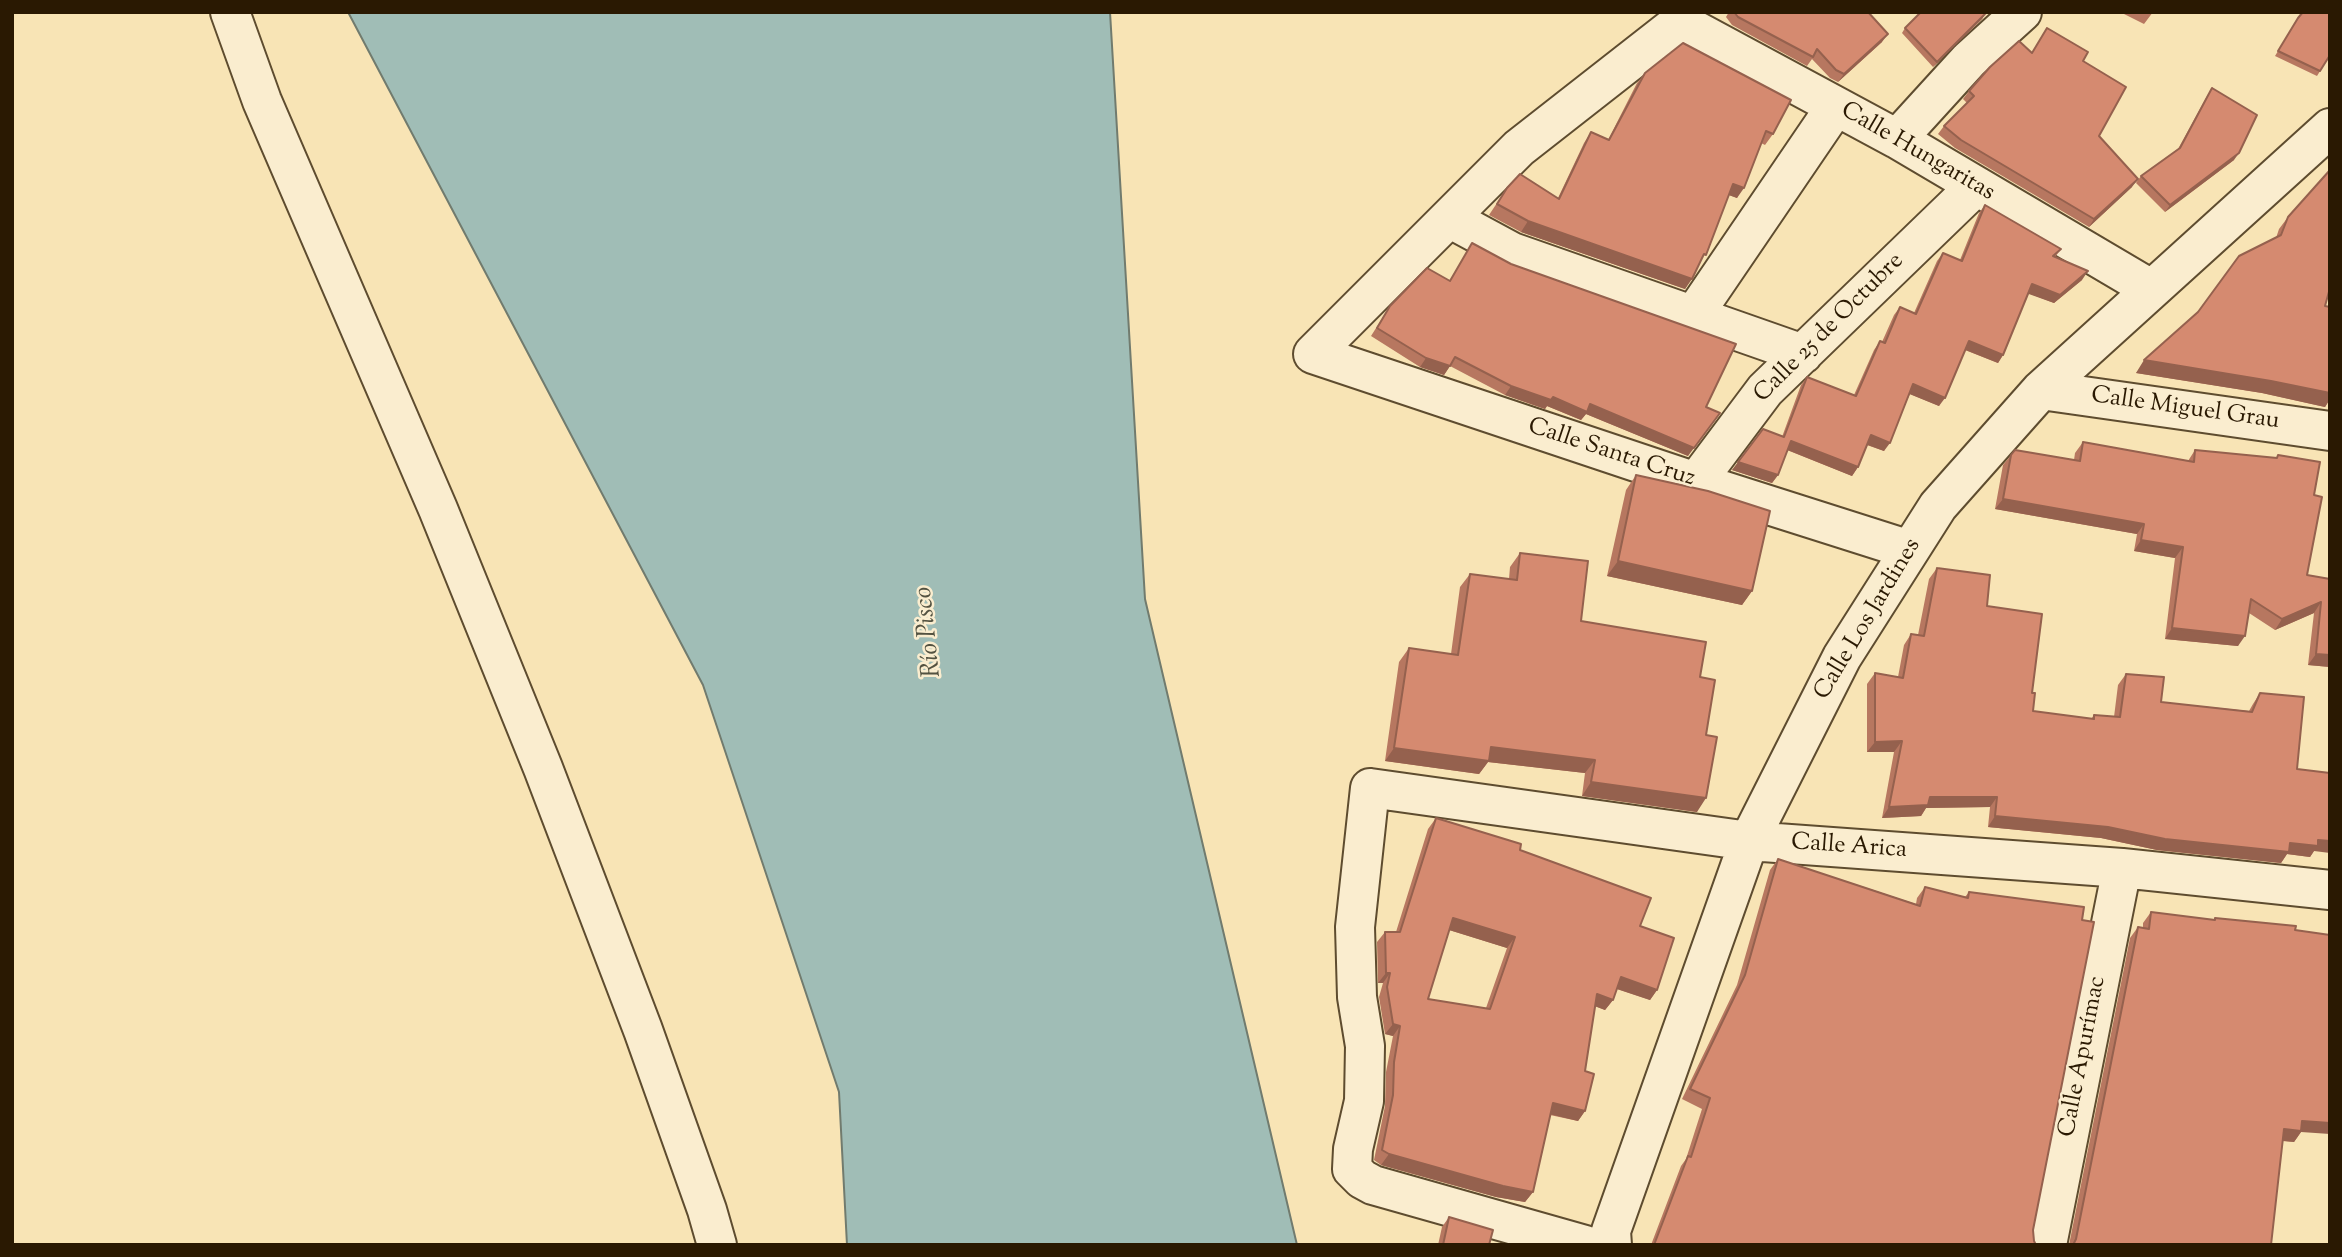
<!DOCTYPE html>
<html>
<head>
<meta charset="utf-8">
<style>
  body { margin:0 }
  #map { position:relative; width:2342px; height:1257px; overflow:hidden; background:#f8e4b5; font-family:"Sorts Mill Goudy",serif }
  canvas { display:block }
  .frame { position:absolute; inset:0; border:14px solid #2a1902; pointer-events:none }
</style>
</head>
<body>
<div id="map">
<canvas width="2342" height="1257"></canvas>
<div class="frame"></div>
</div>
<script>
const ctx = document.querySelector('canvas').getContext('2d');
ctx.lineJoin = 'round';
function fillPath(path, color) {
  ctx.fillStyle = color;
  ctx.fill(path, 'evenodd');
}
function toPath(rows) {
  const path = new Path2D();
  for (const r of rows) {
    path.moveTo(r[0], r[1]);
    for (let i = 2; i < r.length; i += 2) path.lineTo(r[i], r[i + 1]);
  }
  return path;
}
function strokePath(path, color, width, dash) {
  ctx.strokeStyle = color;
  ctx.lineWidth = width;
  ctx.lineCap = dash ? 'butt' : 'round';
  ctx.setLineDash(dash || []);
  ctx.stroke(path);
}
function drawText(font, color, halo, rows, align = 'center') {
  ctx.font = font + ' "Sorts Mill Goudy",serif';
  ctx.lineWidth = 5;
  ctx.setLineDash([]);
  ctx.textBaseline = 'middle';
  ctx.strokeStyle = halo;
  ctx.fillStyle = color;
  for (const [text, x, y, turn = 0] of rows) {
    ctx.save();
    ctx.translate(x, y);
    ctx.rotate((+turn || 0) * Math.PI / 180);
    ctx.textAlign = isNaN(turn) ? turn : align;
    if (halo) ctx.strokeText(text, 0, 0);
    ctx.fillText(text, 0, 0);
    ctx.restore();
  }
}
const water = toPath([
  [348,12,1110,12,1145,599,1297,1245,847,1245,839,1092,703,685,348,12]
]);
const minor = toPath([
  [230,12,262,101,438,509,543,768,643,1030,707,1210,717,1245],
  [1686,12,1680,22,1519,148,1313,354,1696,482,1910,550],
  [1680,22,1897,139,2151,289],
  [1897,139,1969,60,2022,12],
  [1449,218,1512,252,1803,354],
  [1693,316,1836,106],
  [2041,390,2330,431],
  [1696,482,1765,390,1976,186],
  [1585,1245,1373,1185,1362,1179,1352,1169,1353,1149,1364,1101,1365,1046,1357,997,1355,927,1370,788,1749,841,2122,868,2330,890],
  [1612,1245,1611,1231,1749,841,1842,657,1938,506,2041,390,2330,128],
  [2047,1245,2122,868]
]);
const wall = toPath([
  [1729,12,1868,12,1882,42,1838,82,1830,78,1812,59,1807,66,1732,25,1726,17],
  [2120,12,2153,12,2144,24],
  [1985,14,1982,19,1933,67,1902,33,1905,28],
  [2295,23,2330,55,2317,76,2275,56],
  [2031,52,2083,61,2099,136,2132,187,2089,227,1955,148,1938,134,1944,126,1967,103,1963,99,1969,91],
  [1645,73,1773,134,1765,145,1761,143,1737,198,1729,195,1699,265,1685,289,1521,232,1489,215,1507,188,1558,198,1584,143,1591,132,1608,140,1637,83],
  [2212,88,2234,160,2165,212,2136,183,2141,176,2178,149,2207,96],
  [1985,205,2061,249,2055,257,2082,280,2054,303,2028,293,2003,355,1998,363,1965,350,1939,406,1910,394,1884,451,1867,445,1858,467,1852,476,1787,450,1778,475,1772,483,1732,470,1782,437,1801,385,1807,377,1854,395,1874,350,1880,341,1882,342,1894,315,1900,307,1914,313,1937,261,1943,253,1960,260,1979,213],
  [2288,217,2325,306,2330,307,2330,399,2325,407,2262,393,2136,373,2276,238,2279,229],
  [1472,243,1706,407,1688,456,1586,414,1581,420,1547,406,1545,409,1505,395,1450,366,1444,375,1420,367,1371,336,1390,306,1450,280],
  [2083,442,2188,461,2195,450,2276,458,2278,455,2314,495,2307,575,2330,579,2330,667,2308,665,2314,613,2275,630,2249,613,2238,646,2165,639,2175,558,2134,551,2137,534,1995,509,2003,465,2011,455,2074,460,2075,453],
  [1636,475,1752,591,1742,605,1607,576,1626,490],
  [1520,553,1581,621,1700,677,1706,735,1697,812,1582,796,1585,773,1488,762,1479,774,1385,761,1399,662,1409,648,1451,654,1460,587,1470,574,1509,579,1510,567],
  [1937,568,1987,606,2032,693,2033,711,2091,719,2094,715,2114,717,2118,685,2126,674,2161,702,2249,711,2253,704,2260,693,2297,769,2314,851,2310,857,2287,854,2281,863,2157,850,2101,838,1988,827,1990,807,1926,808,1921,816,1882,818,1894,752,1867,752,1867,684,1875,673,1898,677,1904,645,1911,634,1918,635,1929,579],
  [1436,818,1520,850,1640,926,1657,990,1650,1000,1617,989,1613,1000,1605,1010,1595,1006,1585,1071,1585,1111,1578,1121,1550,1115,1533,1192,1525,1202,1496,1197,1381,1165,1374,1160,1385,1106,1386,1072,1393,1036,1385,1034,1379,997,1383,983,1378,983,1377,942,1385,932,1396,932,1428,829],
  [1449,930,1507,948,1486,1008,1428,999],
  [1778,859,1916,904,1917,898,1925,887,1965,897,1969,892,2033,1230,2034,1241,2036,1245,1651,1245,1681,1166,1686,1159,1702,1109,1682,1099,1737,985,1770,870],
  [2151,912,2214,920,2215,918,2301,1132,2294,1142,2282,1141,2271,1245,2069,1245,2130,938,2138,927,2143,928,2143,923],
  [1449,1217,1489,1245,1438,1245,1442,1227]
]);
const shadedWall = toPath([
  [1985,14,1982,19,1933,67,1937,62],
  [1888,34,1882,42,1838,82,1844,74],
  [2239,153,2234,160,2165,212,2170,205],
  [2138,179,2132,187,2089,227,2094,219],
  [1733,184,1744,188,1737,198,1726,194],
  [1528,221,1692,279,1685,289,1521,232],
  [2088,271,2082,280,2054,303,2026,293,2032,284],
  [1969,341,2003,355,1998,363,1963,349],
  [1426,358,1450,366,1444,375,1420,367],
  [2144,360,2271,381,2330,393,2330,399,2325,407,2262,393,2136,373],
  [1913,384,1945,398,1939,406,1907,393],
  [1511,386,1553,397,1590,404,1720,413,1688,456,1586,414,1581,420,1547,406,1545,409,1505,395],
  [1871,435,1890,443,1884,451,1865,444],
  [1791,441,1858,467,1852,476,1785,449],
  [1738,462,1778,475,1772,483,1732,470],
  [2003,499,2144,524,2137,534,1995,509],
  [2141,540,2183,547,2175,558,2134,551],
  [1618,561,1752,591,1742,605,1607,576],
  [2321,602,2314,613,2275,630,2282,619],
  [2172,628,2245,636,2238,646,2165,639],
  [2316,654,2330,655,2330,667,2308,665],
  [1902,741,1894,752,1867,752,1875,742],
  [1491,747,1595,760,1585,773,1488,762,1479,774,1385,761,1394,748],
  [1591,782,1706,798,1697,812,1582,796],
  [1930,797,1997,797,1990,807,1926,808,1921,816,1882,818,1889,807],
  [1995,816,2290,843,2318,840,2330,841,2330,853,2314,851,2310,857,2287,854,2281,863,2157,850,2101,838,1988,827],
  [1453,918,1515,937,1507,948,1446,929],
  [1386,973,1390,973,1383,983,1378,983],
  [1621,977,1657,990,1650,1000,1614,988],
  [1597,994,1613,1000,1605,1010,1589,1004],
  [1393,1024,1400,1026,1393,1036,1385,1034],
  [1553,1103,1585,1111,1578,1121,1545,1113],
  [2302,1121,2330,1123,2330,1134,2301,1132,2294,1142,2276,1140,2284,1129],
  [1389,1154,1533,1192,1525,1202,1496,1197,1381,1165]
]);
const building = toPath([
  [1734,12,1868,12,1888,34,1844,74,1836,70,1817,49,1813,57,1738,17,1734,12],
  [1921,12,1984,12,1985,14,1937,62,1905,28,1921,12],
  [2303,12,2330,12,2330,55,2320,71,2278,51,2298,18,2303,12],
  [2047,28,2088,52,2083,61,2126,87,2099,136,2138,179,2094,219,1961,140,1944,126,1974,96,1969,91,1990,67,2019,41,2032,53,2047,28],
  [1683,43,1791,100,1773,134,1766,131,1744,188,1733,184,1706,255,1704,254,1692,279,1528,221,1497,204,1507,188,1520,174,1559,199,1591,132,1609,140,1645,73,1683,43],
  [2212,88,2257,115,2239,153,2170,205,2141,176,2180,148,2212,88],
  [2330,170,2330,288,2325,306,2330,307,2330,393,2271,381,2144,360,2198,312,2239,256,2281,235,2288,217,2330,170],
  [1985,205,2061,249,2053,256,2088,271,2060,295,2032,284,2003,355,1969,341,1945,398,1913,384,1890,443,1871,435,1858,467,1791,441,1778,475,1738,462,1763,429,1784,437,1807,377,1856,396,1880,341,1885,343,1900,307,1916,314,1943,253,1962,261,1985,205],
  [1472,243,1511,264,1736,344,1706,407,1720,413,1694,448,1590,404,1587,412,1553,397,1551,400,1511,386,1455,357,1450,366,1426,358,1377,328,1390,306,1427,268,1450,281,1472,243],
  [2083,442,2194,462,2195,450,2277,458,2278,455,2320,462,2314,495,2322,497,2307,575,2330,579,2330,655,2316,654,2321,602,2282,619,2251,599,2245,636,2172,628,2183,547,2141,540,2144,524,2003,499,2011,455,2015,450,2080,461,2083,442],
  [1636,475,1708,491,1770,511,1752,591,1618,561,1636,475],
  [1520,553,1588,561,1581,621,1706,642,1700,677,1715,680,1706,735,1717,737,1706,798,1591,782,1595,760,1491,747,1489,761,1394,748,1409,648,1458,655,1470,574,1517,580,1520,553],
  [1937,568,1990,575,1987,606,2042,614,2032,693,2035,693,2033,711,2094,719,2094,715,2120,717,2126,674,2164,677,2161,702,2252,712,2260,693,2304,697,2297,769,2330,773,2330,841,2318,840,2318,846,2290,843,2289,852,2165,839,2108,827,1995,816,1997,797,1930,797,1928,805,1889,807,1902,741,1875,742,1875,673,1903,678,1911,634,1924,636,1937,568],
  [1436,818,1521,844,1520,850,1651,898,1640,926,1674,938,1657,990,1621,977,1613,1000,1597,994,1585,1071,1594,1074,1585,1111,1553,1103,1533,1192,1503,1186,1389,1154,1382,1150,1393,1095,1394,1062,1400,1026,1393,1024,1387,987,1390,973,1386,973,1385,932,1400,932,1436,818],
  [1453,918,1515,937,1490,1009,1428,999,1453,918],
  [1778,859,1920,906,1925,887,1968,898,1969,892,2084,907,2082,920,2094,922,2033,1230,2034,1241,2036,1245,1654,1245,1688,1156,1691,1157,1710,1098,1690,1089,1745,975,1778,859],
  [2151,912,2215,920,2215,918,2296,926,2295,930,2330,935,2330,1123,2302,1121,2301,1131,2284,1129,2271,1245,2073,1245,2076,1239,2138,927,2149,929,2151,912],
  [1449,1217,1493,1230,1489,1245,1443,1245,1449,1217]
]);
const streetNames = [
  ["Calle Hungaritas",1917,153,30],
  ["Calle 25 de Octubre",1830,329,-45],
  ["Calle Miguel Grau",2185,410,8],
  ["Calle Santa Cruz",1611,454,18],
  ["Calle Los Jardines",1869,620,-59],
  ["Calle Arica",1849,848,4],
  ["Calle Apurímac",2084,1057,-79]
];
const waterNames = [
  ["Río Pisco",930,632,-96]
];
fillPath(water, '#a0bdb6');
strokePath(water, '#717b6e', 2);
strokePath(minor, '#5e4c2f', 42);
strokePath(minor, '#faedcf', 38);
fillPath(wall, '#b77760');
fillPath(shadedWall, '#95614e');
fillPath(building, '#d58a70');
strokePath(building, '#95614e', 2);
drawText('24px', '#2a1902', '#faedcf', streetNames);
drawText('italic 26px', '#535241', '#faedcf', waterNames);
</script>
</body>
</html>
